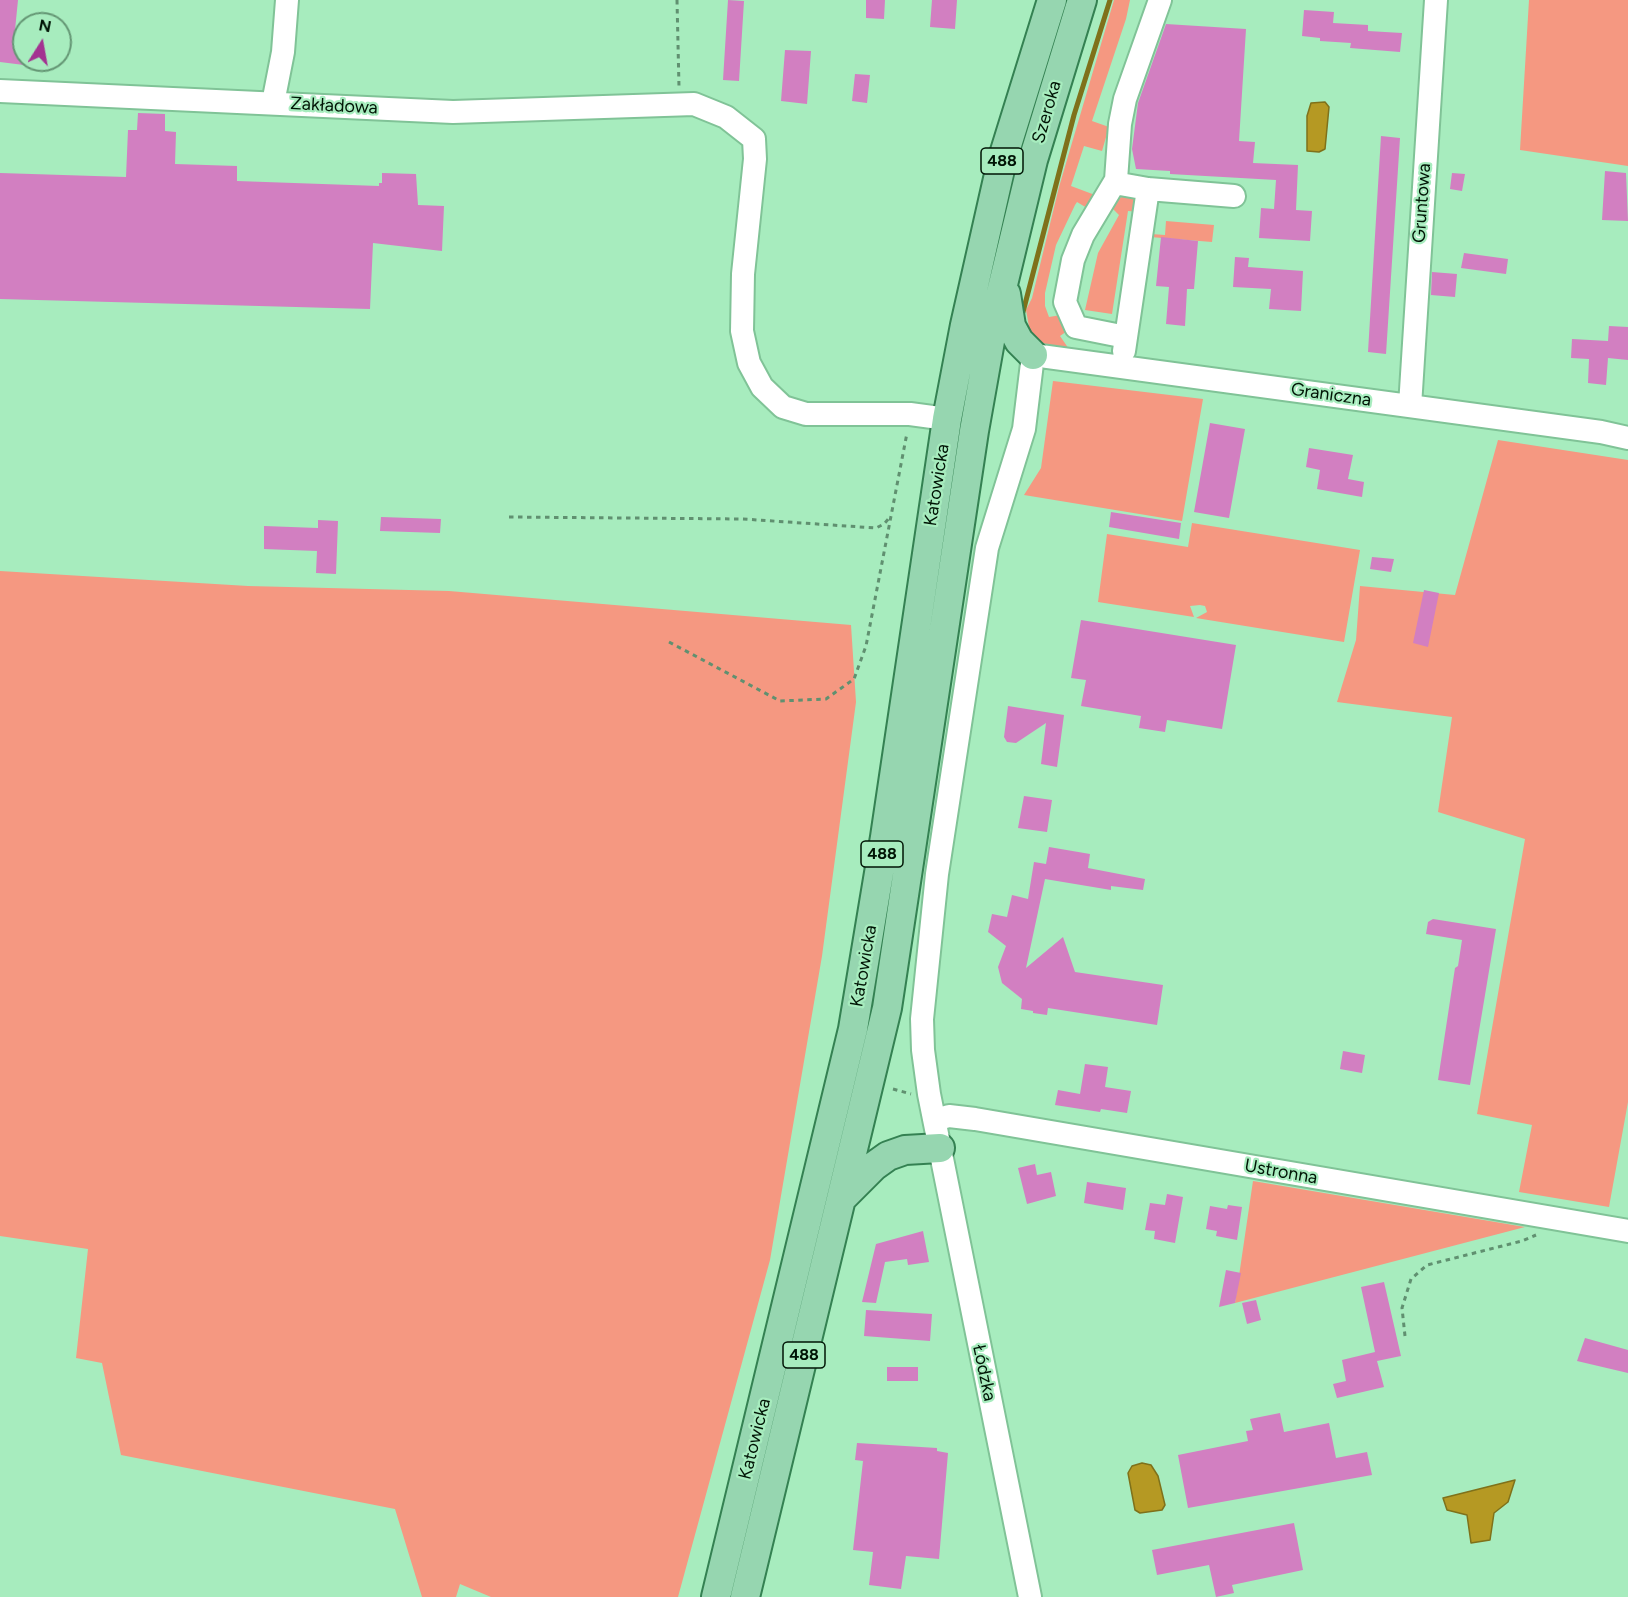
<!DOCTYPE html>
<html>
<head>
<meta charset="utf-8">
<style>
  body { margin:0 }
  #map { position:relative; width:1628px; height:1597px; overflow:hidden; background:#a7ecbe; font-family:Figtree,sans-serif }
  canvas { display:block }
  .north { position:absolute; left:12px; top:12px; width:60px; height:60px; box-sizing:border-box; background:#a7ecbe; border:2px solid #649674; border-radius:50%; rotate:11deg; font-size:16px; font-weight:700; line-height:24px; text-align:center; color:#001405 }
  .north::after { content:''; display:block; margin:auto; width:21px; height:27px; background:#a33391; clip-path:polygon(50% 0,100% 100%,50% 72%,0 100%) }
</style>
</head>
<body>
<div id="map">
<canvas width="1628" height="1597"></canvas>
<div class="north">N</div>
</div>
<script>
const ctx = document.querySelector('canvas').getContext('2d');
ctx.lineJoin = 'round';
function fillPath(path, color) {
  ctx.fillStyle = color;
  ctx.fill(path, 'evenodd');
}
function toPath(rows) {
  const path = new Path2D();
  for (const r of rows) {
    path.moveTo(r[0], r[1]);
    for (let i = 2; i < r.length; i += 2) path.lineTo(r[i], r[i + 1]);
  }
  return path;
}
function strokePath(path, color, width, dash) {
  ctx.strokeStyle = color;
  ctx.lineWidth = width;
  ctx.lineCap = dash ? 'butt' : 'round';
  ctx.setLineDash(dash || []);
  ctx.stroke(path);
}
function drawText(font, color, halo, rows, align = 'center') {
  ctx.font = font + ' Figtree,sans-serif';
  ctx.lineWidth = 4.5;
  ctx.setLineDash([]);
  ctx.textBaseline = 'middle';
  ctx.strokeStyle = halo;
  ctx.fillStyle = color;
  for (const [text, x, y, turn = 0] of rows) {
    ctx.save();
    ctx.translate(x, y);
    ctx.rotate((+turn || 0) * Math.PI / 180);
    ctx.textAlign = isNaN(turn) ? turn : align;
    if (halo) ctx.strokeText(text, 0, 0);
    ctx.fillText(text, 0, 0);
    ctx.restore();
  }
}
const green = toPath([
  [1114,0,1130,0,1126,19,1092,121,1109,127,1102,151,1084,146,1071,186,1095,195,1087,208,1077,202,1075,205,1056,245,1045,293,1045,306,1049,317,1061,315,1070,329,1060,336,1071,352,1032,343,1026,310,1032,298,1059,187],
  [1529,0,1628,0,1628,166,1520,150],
  [1124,195,1137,197,1140,212,1128,211,1112,314,1085,310,1098,253,1119,215,1110,206],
  [1166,221,1214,225,1212,242,1150,237,1151,234,1165,235],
  [1053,381,1203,399,1182,521,1024,495,1041,468],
  [1498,440,1628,460,1628,1102,1609,1207,1519,1192,1532,1125,1477,1114,1525,839,1438,812,1452,717,1337,702,1356,640,1360,586,1455,595],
  [1192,523,1360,550,1344,642,1196,618,1207,612,1205,606,1200,605,1190,606,1194,617,1098,602,1107,534,1188,547],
  [0,571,248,586,449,591,851,625,856,702,822,956,770,1260,678,1597,491,1597,460,1584,456,1597,422,1597,395,1509,121,1455,102,1363,76,1358,88,1249,0,1236],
  [1253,1181,1525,1227,1235,1303]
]);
const water = toPath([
  [1325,102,1329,107,1325,149,1319,152,1307,151,1307,116,1311,103,1325,102],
  [1142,1463,1151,1465,1158,1476,1165,1505,1162,1510,1140,1513,1135,1510,1128,1473,1132,1466,1142,1463],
  [1515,1480,1508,1502,1494,1513,1490,1540,1471,1543,1467,1515,1447,1510,1443,1498,1515,1480]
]);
const stream = toPath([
  [1023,312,1074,115,1110,0]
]);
const building = toPath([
  [0,0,18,0,15,30,24,31,24,65,0,62],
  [728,0,744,1,739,81,723,80],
  [866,0,885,0,884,19,866,18],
  [932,0,957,0,955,29,930,27],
  [1304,10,1334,12,1333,23,1368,25,1368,31,1402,33,1400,52,1350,48,1351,43,1320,41,1320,38,1302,36],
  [1166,24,1246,29,1239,141,1255,142,1253,163,1298,165,1296,210,1312,211,1310,241,1259,238,1261,208,1274,209,1276,180,1170,174,1170,171,1136,169,1132,149,1138,103],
  [785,50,811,51,807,104,781,101],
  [855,74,870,75,867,103,852,101],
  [138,113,165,114,165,131,176,132,175,164,237,166,237,181,379,186,379,183,382,183,382,173,416,174,418,205,444,206,442,251,373,243,370,309,0,299,0,173,126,177,128,130,137,130],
  [1381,136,1400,138,1386,354,1368,352],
  [1605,171,1626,173,1628,221,1602,220],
  [1452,173,1465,174,1462,191,1450,189],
  [1161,237,1198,241,1194,289,1187,289,1185,326,1166,324,1169,287,1156,286],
  [1464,253,1508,259,1506,274,1461,268],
  [1235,257,1249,258,1248,267,1303,271,1301,311,1269,309,1271,289,1233,287],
  [1432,272,1457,274,1455,297,1431,295],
  [1609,326,1628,327,1628,360,1608,358,1606,385,1588,383,1589,359,1571,358,1572,339,1608,341],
  [1210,423,1245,429,1229,518,1194,512],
  [1309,448,1353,455,1348,479,1364,482,1362,497,1317,489,1320,470,1306,467],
  [1111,512,1181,523,1179,539,1109,527],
  [381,517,441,519,440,533,380,531],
  [318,520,338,521,336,574,316,573,317,551,264,549,264,526,318,528],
  [1372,557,1394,559,1391,572,1370,569],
  [1424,590,1439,593,1428,647,1413,643],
  [1081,620,1236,645,1222,729,1167,720,1165,732,1139,728,1141,716,1081,706,1086,680,1071,678],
  [1008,706,1064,715,1057,767,1041,764,1046,723,1016,743,1007,742,1004,737],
  [1024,796,1052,800,1047,832,1018,828],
  [1049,847,1090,854,1088,868,1145,879,1143,890,1111,886,1111,890,1045,879,1026,968,1063,937,1075,972,1163,985,1157,1025,1048,1008,1047,1015,1033,1013,1033,1011,1021,1009,1022,999,1002,983,998,967,1006,946,988,932,992,914,1007,917,1012,895,1028,899,1034,862,1046,864],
  [1433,919,1496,929,1470,1085,1438,1080,1455,968,1458,966,1462,940,1426,934,1428,922],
  [1343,1051,1365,1055,1362,1073,1340,1069],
  [1085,1064,1108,1067,1105,1087,1131,1091,1127,1113,1101,1109,1100,1112,1055,1105,1058,1090,1080,1094],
  [1035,1164,1037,1175,1051,1172,1056,1196,1027,1204,1018,1168],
  [1087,1182,1126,1188,1123,1210,1084,1203],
  [1167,1194,1183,1197,1175,1243,1154,1239,1155,1231,1145,1230,1150,1203,1165,1205],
  [1228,1205,1242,1207,1237,1240,1216,1236,1217,1231,1206,1229,1210,1206,1227,1209],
  [923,1231,929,1262,908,1265,907,1259,885,1262,876,1303,862,1302,876,1244],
  [1226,1270,1241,1273,1235,1303,1219,1307],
  [1384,1282,1401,1356,1377,1361,1384,1387,1337,1398,1333,1384,1346,1381,1342,1360,1375,1352,1361,1287],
  [1256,1300,1261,1320,1247,1324,1242,1303],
  [866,1310,932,1314,930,1341,864,1336],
  [1585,1338,1628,1350,1628,1373,1577,1361],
  [887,1367,918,1367,918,1381,887,1381],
  [1280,1413,1284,1432,1329,1423,1336,1458,1367,1452,1372,1475,1188,1508,1178,1455,1248,1441,1246,1431,1253,1430,1250,1419],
  [857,1443,937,1448,937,1451,948,1453,939,1559,906,1556,901,1589,869,1585,873,1552,853,1550,863,1461,855,1460],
  [1294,1523,1303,1570,1232,1585,1234,1593,1216,1597,1209,1565,1157,1575,1152,1550]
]);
const path = toPath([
  [677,0,679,87],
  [509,517,743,519,876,528,884,524,890,517],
  [669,642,780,701,826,699,854,679,866,646,907,433],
  [893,1089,911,1094],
  [1405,1336,1402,1308,1411,1279,1427,1265,1522,1241,1536,1235]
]);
const minor = toPath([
  [1160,0,1125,99,1120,124,1116,180,1120,184,1148,189,1234,196],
  [0,91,453,112,694,104,726,117,754,139,755,159,743,274,742,331,749,363,762,387,783,407,806,414,910,414,947,419],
  [273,103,283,52,287,0],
  [1116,180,1083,235,1073,260,1065,302,1076,327,1126,337],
  [1124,351,1148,189],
  [1410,406,1436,0],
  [935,1120,949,1116,975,1119,1628,1231],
  [1030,1597,929,1094,923,1050,922,1019,937,874,987,548,1024,429,1033,355,1601,432,1628,438]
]);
const major = toPath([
  [1006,294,1011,326,1019,341,1033,355],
  [843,1197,874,1166,888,1156,905,1150,940,1148],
  [716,1597,853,1029,885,837,947,419,965,325,1002,161,1052,0],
  [745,1597,887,1008,974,431,992,330,1033,160,1082,0]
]);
const shields = [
  [1002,161,42],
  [882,854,42],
  [804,1355,42]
];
const shieldNames = [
  ["488",1002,161],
  ["488",882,854],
  ["488",804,1355]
];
const streetNames = [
  ["Zakładowa",334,106,3],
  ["Szeroka",1047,112,-74],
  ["Gruntowa",1422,203,-86],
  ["Graniczna",1331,395,8],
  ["Katowicka",937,485,-81],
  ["Katowicka",864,966,-80],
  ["Ustronna",1281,1172,10],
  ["Łódzka",984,1373,78],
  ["Katowicka",755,1439,-76]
];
fillPath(green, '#f59881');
fillPath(water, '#b59923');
strokePath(water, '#7f711a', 1.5);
strokePath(stream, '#7f711a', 5);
fillPath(building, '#d27fc1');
strokePath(minor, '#80c397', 26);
strokePath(major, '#348152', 32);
strokePath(path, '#609070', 3, [4.5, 4.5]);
strokePath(minor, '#fff', 22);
strokePath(major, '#96d6b0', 28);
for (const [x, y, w] of shields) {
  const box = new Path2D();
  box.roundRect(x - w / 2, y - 13, w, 26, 4.5);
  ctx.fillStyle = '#a7ecbe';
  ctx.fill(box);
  strokePath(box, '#001405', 1.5);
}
drawText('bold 16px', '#001405', null, shieldNames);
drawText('18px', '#001405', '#a7ecbe', streetNames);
</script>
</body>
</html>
